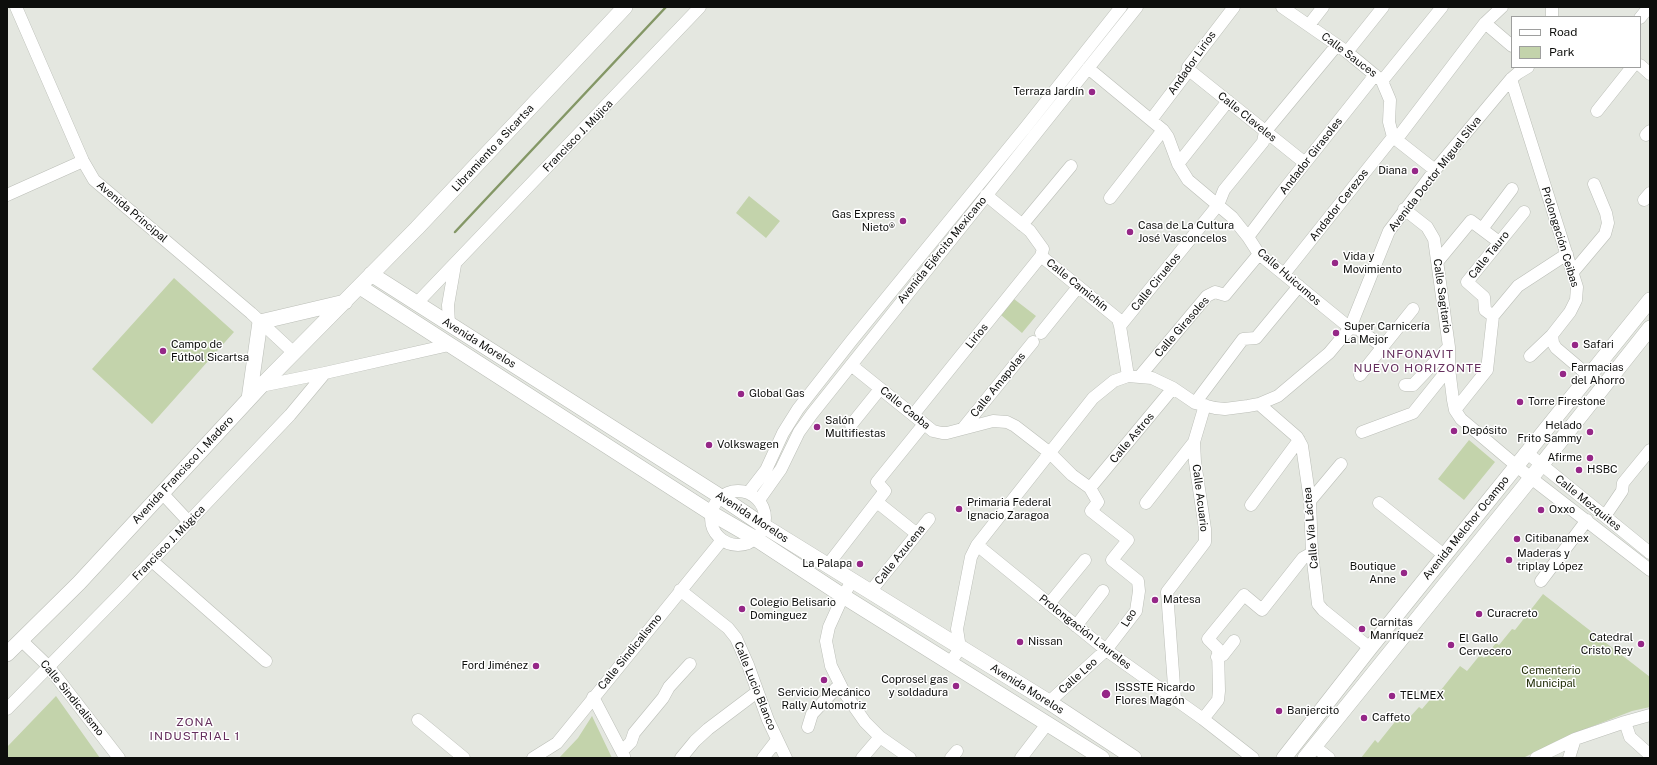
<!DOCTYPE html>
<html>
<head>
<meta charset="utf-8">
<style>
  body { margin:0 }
  #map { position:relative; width:1657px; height:765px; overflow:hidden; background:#e4e7e0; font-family:"Public Sans",sans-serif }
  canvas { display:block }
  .frame { position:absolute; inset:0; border:8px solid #0d0e0c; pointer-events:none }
  .legend { position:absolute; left:1511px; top:16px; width:130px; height:52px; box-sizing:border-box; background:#fff; border:1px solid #9e9f9e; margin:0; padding:5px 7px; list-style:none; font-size:12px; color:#0d0e0c }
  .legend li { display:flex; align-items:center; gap:8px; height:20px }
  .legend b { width:20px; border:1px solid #9e9f9e }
</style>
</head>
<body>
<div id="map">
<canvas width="1657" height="765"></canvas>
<div class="frame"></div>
<ul class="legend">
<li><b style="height:5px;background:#fff"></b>Road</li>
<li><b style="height:11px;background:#c3d3ab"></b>Park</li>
</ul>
</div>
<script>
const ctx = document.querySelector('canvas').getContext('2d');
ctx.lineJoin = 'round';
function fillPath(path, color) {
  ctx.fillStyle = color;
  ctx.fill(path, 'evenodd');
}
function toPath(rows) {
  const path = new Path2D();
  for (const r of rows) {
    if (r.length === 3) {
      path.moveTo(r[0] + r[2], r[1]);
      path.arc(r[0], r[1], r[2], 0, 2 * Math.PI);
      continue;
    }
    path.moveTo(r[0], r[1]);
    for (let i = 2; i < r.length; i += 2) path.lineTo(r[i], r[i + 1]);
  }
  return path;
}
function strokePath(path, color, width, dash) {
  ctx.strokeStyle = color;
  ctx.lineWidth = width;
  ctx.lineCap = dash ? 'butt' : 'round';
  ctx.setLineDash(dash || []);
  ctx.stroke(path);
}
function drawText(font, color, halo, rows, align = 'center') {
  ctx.font = font + ' "Public Sans",sans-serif';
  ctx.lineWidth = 3;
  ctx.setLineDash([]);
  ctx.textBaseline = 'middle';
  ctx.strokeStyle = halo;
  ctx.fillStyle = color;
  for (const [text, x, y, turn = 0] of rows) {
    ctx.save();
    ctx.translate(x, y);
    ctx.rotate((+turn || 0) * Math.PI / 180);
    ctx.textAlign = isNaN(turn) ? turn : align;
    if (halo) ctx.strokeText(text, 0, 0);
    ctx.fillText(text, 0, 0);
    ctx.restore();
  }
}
const green = toPath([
  [749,196,780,221,766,238,736,213],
  [174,278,234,332,152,424,92,369],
  [1014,299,1036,316,1022,333,1001,315],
  [1469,440,1495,462,1464,500,1438,479],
  [1543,594,1650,677,1650,707,1632,711,1570,735,1523,758,1361,758,1375,740,1378,743,1402,713,1409,718,1419,707,1422,709,1434,695,1437,695,1460,666,1467,671,1480,655,1484,658,1496,643,1499,645,1512,629,1515,630],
  [56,696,100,758,7,758,7,747],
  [592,716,612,758,559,758,578,738]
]);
const stream = toPath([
  [455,232,666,7]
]);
const minor = toPath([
  [16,7,83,161,94,180,251,313,294,353],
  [1282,7,1347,52,1382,81,1390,100,1389,122,1393,137,1435,170],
  [1552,17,1552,7],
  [1640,18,1649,7],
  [1485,23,1512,46],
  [1309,25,1323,7],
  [1347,52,1383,7],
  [1640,65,1650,74],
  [1088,68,1163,130,1168,137,1178,164,1188,180,1232,217,1248,237,1259,254,1350,328,1358,329,1383,347],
  [1189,70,1305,163],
  [1511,79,1577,287,1576,300,1570,312,1552,335,1553,343,1556,348,1589,376],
  [1382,81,1442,7],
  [1597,111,1632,67],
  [1151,120,1189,70,1188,67,1234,7],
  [1646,135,1650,131],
  [1396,140,1485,23,1502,7],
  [1178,164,1228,101],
  [7,195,83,161],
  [986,195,1030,231,1043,249,1041,256,1118,319,1120,326,1128,376],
  [1110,198,1163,130],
  [1644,200,1650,193],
  [1404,209,1427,227,1434,239,1449,347,1449,368,1453,400,1455,410,1461,419,1531,478,1650,570],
  [1022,225,1071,166],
  [1482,229,1512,189],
  [1248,237,1282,192,1375,75],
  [1438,261,1471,221,1499,242],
  [1573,272,1605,234,1608,223,1606,213,1594,184],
  [1284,274,1393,137],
  [416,304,700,7],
  [1493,316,1485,310,1484,297,1467,282,1524,212],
  [449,324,448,305,455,265],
  [1120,326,1218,205,1224,190,1263,142,1265,132,1337,45],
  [1041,333,1078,287],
  [1530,356,1552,335],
  [851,365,933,431,942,433,947,433,993,421,1007,422,1015,426,1050,453,1072,475,1090,488,1098,502,1091,511,1128,540,1112,560,1138,581,1139,591,1136,611,1106,650,1049,702],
  [1360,375,1413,309],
  [1140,376,1207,296,1215,292,1225,295,1259,254],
  [1405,385,1413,385,1449,347],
  [261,386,325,373,449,345],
  [1195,403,1243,339,1256,338,1299,286],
  [1259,404,1297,437,1302,446,1310,501,1312,553,1318,604,1323,610,1370,648],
  [1455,410,1487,370,1493,316,1518,286,1567,254],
  [913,415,1041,256],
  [851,425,880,389],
  [964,427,1033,342],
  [1362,432,1413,413,1449,368],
  [1526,452,1650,553],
  [1090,488,1173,388],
  [738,518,27],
  [749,492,766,470,783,433,798,409,852,340,1025,128,1121,7],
  [162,493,189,522],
  [759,500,781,469,799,432,812,414,1137,7],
  [1310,501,1341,464],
  [877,502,917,534],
  [1146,503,1194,442],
  [1379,503,1444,555],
  [1251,505,1299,440],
  [1605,516,1622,491,1623,483,1650,450],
  [977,545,1106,650,1203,719,1253,758],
  [152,561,266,661],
  [827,566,885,491,877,482,924,424],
  [852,581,843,596,829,627,826,641,831,666,844,692,865,722,880,737,910,758],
  [1541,581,1587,520],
  [680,590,728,628,736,638,748,665,768,720,786,758],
  [870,592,929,519],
  [1049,604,1085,560],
  [1076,626,1103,591],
  [22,641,48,666,119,758],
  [1217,657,1223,655,1234,641],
  [950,663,960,648,957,629,971,557,977,545,1093,398,1114,381,1128,376,1152,378,1173,388,1195,403,1215,408,1225,409,1248,406,1259,404,1278,396,1329,353,1350,328,1389,231,1435,170,1511,79,1518,73,1528,67],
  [593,697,624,756],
  [1175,699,1167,592,1205,542,1205,529,1195,462,1194,442,1205,405],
  [7,709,122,592,290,415,325,373],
  [1203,719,1218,700,1219,691,1218,649,1208,639,1244,595,1262,610,1303,558,1312,553],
  [418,720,464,758],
  [1625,722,1630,737,1650,755],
  [808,727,812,714,840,684],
  [1314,746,1329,758],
  [622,751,631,742,634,733,663,698,669,687,690,664],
  [533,758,557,743,722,540],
  [681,758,695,741,708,729,757,692],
  [763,758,777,740],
  [862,758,880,737],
  [951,758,957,751],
  [1021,758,1047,724],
  [1536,758,1575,739,1625,722,1650,715],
  [1569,758,1575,739]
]);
const major = toPath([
  [371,274,721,497,764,526,1049,702,1134,758],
  [360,287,711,513,756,539,843,596,1102,758],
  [249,399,260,322,345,302],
  [7,654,79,583,261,386,417,228,625,7],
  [1284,758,1370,648,1650,300],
  [1305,758,1531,478,1650,328]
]);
const markers = [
  [1092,92,4,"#952787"],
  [1415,171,4,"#952787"],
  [903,221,4,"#952787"],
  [1130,232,4,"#952787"],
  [1335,263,4,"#952787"],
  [1336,333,4,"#952787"],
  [1575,345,4,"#952787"],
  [163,351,4,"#952787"],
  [1563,374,4,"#952787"],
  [741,394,4,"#952787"],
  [1520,402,4,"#952787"],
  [817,427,4,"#952787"],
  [1454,431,4,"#952787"],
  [1590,432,4,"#952787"],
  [709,445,4,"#952787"],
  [1590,458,4,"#952787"],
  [1579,470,4,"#952787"],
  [959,509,4,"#952787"],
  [1541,510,4,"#952787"],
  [1517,539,4,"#952787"],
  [1509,560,4,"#952787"],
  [860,564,4,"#952787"],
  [1404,573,4,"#952787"],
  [1155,600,4,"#952787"],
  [742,609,4,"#952787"],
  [1479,614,4,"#952787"],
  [1362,629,4,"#952787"],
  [1020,642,4,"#952787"],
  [1641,644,4,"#952787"],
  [1451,645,4,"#952787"],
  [536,666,4,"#952787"],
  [824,680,4,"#952787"],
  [956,686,4,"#952787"],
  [1106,694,5,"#952787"],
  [1392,696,4,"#952787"],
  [1279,711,4,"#952787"],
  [1364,718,4,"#952787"]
];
const streetNames = [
  ["Calle Sauces",1349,55,37],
  ["Andador Lirios",1192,63,-55],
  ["Calle Claveles",1247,117,39],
  ["Francisco J. Mújica",578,136,-46],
  ["Libramiento a Sicartsa",493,148,-47],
  ["Andador Girasoles",1311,156,-52],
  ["Avenida Doctor Miguel Silva",1435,174,-52],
  ["Andador Cerezos",1339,205,-52],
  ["Avenida Principal",132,212,40],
  ["Prolongación Ceibas",1560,237,73],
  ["Avenida Ejército Mexicano",942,250,-51],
  ["Calle Tauro",1489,255,-51],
  ["Calle Huicumos",1289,277,41],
  ["Calle Ciruelos",1156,282,-51],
  ["Calle Camichín",1077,285,39],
  ["Calle Sagitario",1442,296,82],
  ["Calle Girasoles",1182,327,-49],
  ["Lirios",977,336,-51],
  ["Avenida Morelos",479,343,32],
  ["Calle Amapolas",998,385,-51],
  ["Calle Caoba",905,408,39],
  ["Calle Astros",1132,438,-50],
  ["Avenida Francisco I. Madero",183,470,-47],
  ["Calle Acuario",1200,498,83],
  ["Calle Mezquites",1588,503,39],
  ["Avenida Morelos",752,517,33],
  ["Calle Vía Láctea",1311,528,-95],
  ["Avenida Melchor Ocampo",1466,528,-51],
  ["Francisco J. Múgica",169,543,-46],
  ["Calle Azucena",900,555,-51],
  ["Leo",1129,618,-58],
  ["Prolongación Laureles",1085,632,38],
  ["Calle Sindicalismo",630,652,-51],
  ["Calle Leo",1078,676,-42],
  ["Calle Lucio Blanco",755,686,68],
  ["Avenida Morelos",1027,689,32],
  ["Calle Sindicalismo",72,698,51]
];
const poiNames = [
  ["Terraza Jardín",1084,92,"right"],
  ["Diana",1407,171,"right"],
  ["Gas Express",895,215,"right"],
  ["Nieto®",895,228,"right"],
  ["Casa de La Cultura",1138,226],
  ["José Vasconcelos",1138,239],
  ["Vida y",1343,257],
  ["Movimiento",1343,270],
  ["Super Carnicería",1344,327],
  ["La Mejor",1344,340],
  ["Campo de",171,345],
  ["Fútbol Sicartsa",171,358],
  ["Safari",1583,345],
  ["Farmacias",1571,368],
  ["del Ahorro",1571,381],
  ["Global Gas",749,394],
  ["Torre Firestone",1528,402],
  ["Salón",825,421],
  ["Multifiestas",825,434],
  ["Helado",1582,426,"right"],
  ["Frito Sammy",1582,439,"right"],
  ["Depósito",1462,431],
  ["Volkswagen",717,445],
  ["Afirme",1582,458,"right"],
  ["HSBC",1587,470],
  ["Primaria Federal",967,503],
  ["Ignacio Zaragoa",967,516],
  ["Oxxo",1549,510],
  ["Citibanamex",1525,539],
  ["Maderas y",1517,554],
  ["triplay López",1517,567],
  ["La Palapa",852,564,"right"],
  ["Boutique",1396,567,"right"],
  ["Anne",1396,580,"right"],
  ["Matesa",1163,600],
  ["Colegio Belisario",750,603],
  ["Dominguez",750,616],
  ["Curacreto",1487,614],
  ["Carnitas",1370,623],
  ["Manríquez",1370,636],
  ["Catedral",1633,638,"right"],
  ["Cristo Rey",1633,651,"right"],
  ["El Gallo",1459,639],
  ["Cervecero",1459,652],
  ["Nissan",1028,642],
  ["Ford Jiménez",528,666,"right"],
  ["Coprosel gas",948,680,"right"],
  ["y soldadura",948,693,"right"],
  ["ISSSTE Ricardo",1115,688],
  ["Flores Magón",1115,701],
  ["Servicio Mecánico",824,693,"center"],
  ["Rally Automotriz",824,706,"center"],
  ["TELMEX",1400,696],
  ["Banjercito",1287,711],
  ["Caffeto",1372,718]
];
const parkNames = [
  ["Cementerio",1551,671],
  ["Municipal",1551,684]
];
const neighbourhoodNames = [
  ["INFONAVIT",1418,354],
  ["NUEVO HORIZONTE",1418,368],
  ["ZONA",195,722],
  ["INDUSTRIAL 1",195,736]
];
fillPath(green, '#c3d3ab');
strokePath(stream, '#849766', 2.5);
strokePath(minor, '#bbbeb7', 13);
strokePath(major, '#bbbeb7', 16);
strokePath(minor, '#fff', 12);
strokePath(major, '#fff', 15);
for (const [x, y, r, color] of markers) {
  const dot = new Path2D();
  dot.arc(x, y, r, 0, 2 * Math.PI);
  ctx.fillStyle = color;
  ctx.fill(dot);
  strokePath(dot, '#fff', 1.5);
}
drawText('11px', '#0d0e0c', '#fff', streetNames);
drawText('11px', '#0d0e0c', '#fff', poiNames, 'left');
drawText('11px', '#232f09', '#fff', parkNames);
ctx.letterSpacing = '1px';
drawText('12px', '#652f5d', '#fff', neighbourhoodNames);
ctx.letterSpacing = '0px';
</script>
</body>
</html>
